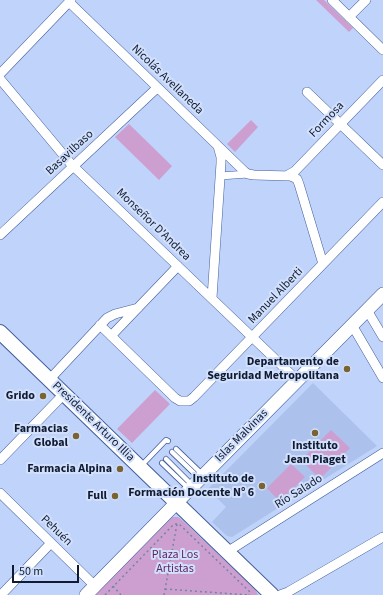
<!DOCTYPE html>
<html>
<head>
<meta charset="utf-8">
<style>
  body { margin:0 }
  #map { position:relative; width:383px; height:595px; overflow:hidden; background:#bfd3fb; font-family:"Source Sans 3",sans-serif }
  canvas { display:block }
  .scale { position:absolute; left:12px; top:565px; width:67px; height:18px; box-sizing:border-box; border:2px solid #101b33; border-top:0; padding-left:5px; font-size:12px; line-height:14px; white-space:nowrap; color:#101b33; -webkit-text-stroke:3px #d2e0fb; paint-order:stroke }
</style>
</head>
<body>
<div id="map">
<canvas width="383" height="595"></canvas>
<div class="scale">50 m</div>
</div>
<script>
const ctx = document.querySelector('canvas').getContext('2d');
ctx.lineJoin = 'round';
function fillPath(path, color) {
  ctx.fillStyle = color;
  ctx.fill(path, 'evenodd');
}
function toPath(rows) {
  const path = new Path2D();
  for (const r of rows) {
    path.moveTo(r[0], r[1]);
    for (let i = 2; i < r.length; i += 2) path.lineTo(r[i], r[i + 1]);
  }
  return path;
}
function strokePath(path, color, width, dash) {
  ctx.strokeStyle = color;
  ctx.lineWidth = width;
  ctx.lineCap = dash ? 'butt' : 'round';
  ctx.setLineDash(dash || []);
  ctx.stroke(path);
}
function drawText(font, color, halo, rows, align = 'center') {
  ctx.font = font + ' "Source Sans 3",sans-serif';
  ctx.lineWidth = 4;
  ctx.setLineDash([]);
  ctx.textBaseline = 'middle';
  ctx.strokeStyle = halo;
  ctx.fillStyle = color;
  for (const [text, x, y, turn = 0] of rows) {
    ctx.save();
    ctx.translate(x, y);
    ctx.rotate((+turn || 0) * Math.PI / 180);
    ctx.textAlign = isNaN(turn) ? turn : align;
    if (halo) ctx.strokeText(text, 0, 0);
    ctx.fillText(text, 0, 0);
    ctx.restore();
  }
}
const built = toPath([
  [313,383,377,446,232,537,227,536,212,522,226,507,208,489]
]);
const green = toPath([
  [316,0,324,0,353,28,349,32],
  [251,120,258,127,235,152,227,144],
  [129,124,172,166,159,180,115,137],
  [155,390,170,404,132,443,117,429],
  [331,430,350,448,320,479,301,460],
  [291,464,305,477,280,502,267,488],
  [173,517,178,517,182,520,255,589,258,595,95,595,170,518]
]);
const path = toPath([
  [113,586,121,595],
  [165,589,249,595],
  [105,595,174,524,179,524,250,592,249,595],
  [164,595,177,524]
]);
const service = toPath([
  [176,449,202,474],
  [172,452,199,478],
  [166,459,192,485],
  [162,463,188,488],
  [141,466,166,440,168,441]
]);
const pedestrian = toPath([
  [220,176,248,174]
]);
const minor = toPath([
  [332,0,383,50],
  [69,2,245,172,248,174,254,175,290,176,293,177,297,179,299,184,323,264],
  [349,17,366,0],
  [0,74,71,0],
  [0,79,71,164,297,380],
  [307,92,383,165],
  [288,175,295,171,383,80],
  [0,235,157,88],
  [212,298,221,163,221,157,218,146],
  [367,310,383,337],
  [100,325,175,398,180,401,189,401,194,397,383,202],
  [352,325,383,378],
  [111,336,178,266],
  [49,380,107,318,115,314,138,308],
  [0,460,64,394],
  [0,493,95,586],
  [227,552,383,453],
  [1,595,51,543],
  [280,595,288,592,383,537]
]);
const secondary = toPath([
  [86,595,188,491,383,294]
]);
const primary = toPath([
  [0,332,272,595]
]);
const markers = [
  [347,369,4,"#7a6333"],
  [43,396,4,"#7a6333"],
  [315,433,4,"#7a6333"],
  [76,436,4,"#7a6333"],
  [120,469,4,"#7a6333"],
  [262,486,4,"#7a6333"],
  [115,496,4,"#7a6333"]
];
const streetNames = [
  ["Nicolás Avellaneda",167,80,44],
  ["Formosa",327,120,-46],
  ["Basavilbaso",70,153,-43],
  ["Monseñor D'Andrea",153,225,44],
  ["Manuel Alberti",276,296,-46],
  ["Presidente Arturo Illia",93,422,44],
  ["Islas Malvinas",242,436,-45],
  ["Río Salado",299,492,-32],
  ["Pehuén",56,531,44]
];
const poiNames = [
  ["Departamento de",339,362],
  ["Seguridad Metropolitana",339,376],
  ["Grido",35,396],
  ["Farmacias",68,429],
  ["Global",68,443],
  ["Instituto",315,446,"center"],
  ["Jean Piaget",315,460,"center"],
  ["Farmacia Alpina",112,469],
  ["Instituto de",254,479],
  ["Formación Docente N° 6",254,493],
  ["Full",107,496]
];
const parkNames = [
  ["Plaza Los",175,555],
  ["Artistas",175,569]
];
fillPath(built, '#acc2ec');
fillPath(green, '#cc9fd0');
strokePath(service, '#445f9a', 6);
strokePath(pedestrian, '#445f9a', 8);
strokePath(minor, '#445f9a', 10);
strokePath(secondary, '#445f9a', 14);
strokePath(primary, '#445f9a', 16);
strokePath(path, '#7485a6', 1.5, [2, 3]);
strokePath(service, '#fff', 4.5);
strokePath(pedestrian, '#fff', 7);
strokePath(minor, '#fff', 9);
strokePath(secondary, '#fff', 13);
strokePath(primary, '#fff', 14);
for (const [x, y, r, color] of markers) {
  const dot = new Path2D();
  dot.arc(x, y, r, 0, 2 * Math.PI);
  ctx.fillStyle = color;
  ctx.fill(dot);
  strokePath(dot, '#d2e0fb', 1.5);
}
drawText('12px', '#101b33', '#d2e0fb', streetNames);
drawText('bold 12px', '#101b33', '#d2e0fb', poiNames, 'right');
drawText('12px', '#612667', '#d2e0fb', parkNames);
</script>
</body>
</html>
